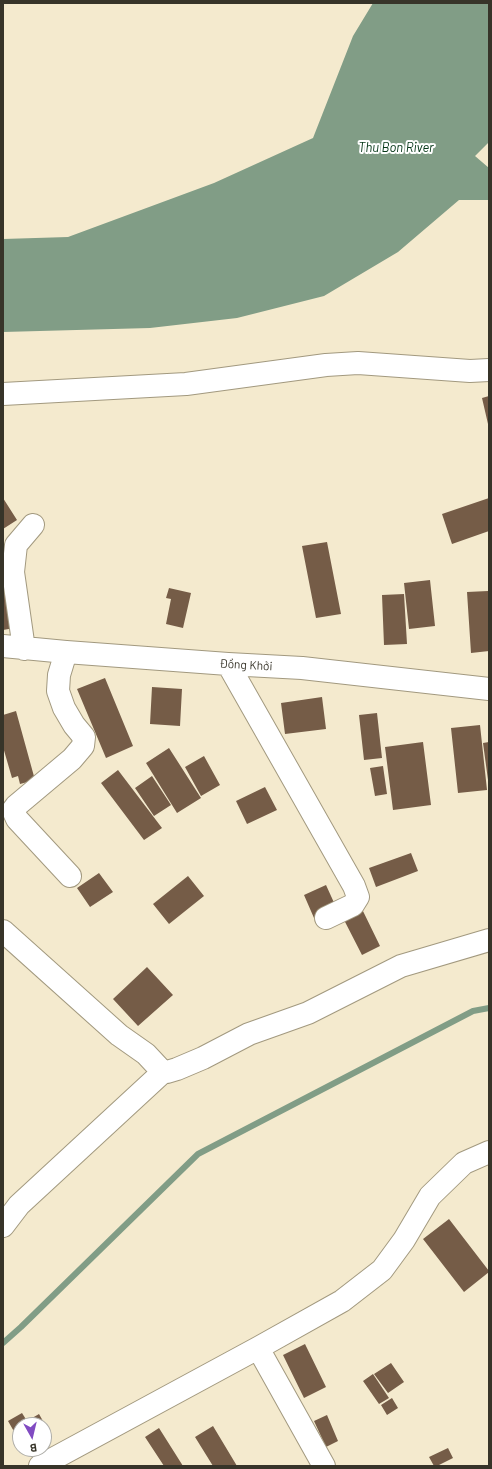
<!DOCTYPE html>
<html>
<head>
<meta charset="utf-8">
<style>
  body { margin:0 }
  #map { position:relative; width:492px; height:1469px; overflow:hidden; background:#f4eace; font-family:Barlow,sans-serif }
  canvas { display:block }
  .frame { position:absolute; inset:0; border:4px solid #373429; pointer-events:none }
  .north { position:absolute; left:12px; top:1417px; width:40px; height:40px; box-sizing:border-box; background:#fff; border:1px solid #afaea9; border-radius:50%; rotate:172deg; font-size:11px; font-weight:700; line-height:16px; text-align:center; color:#373429 }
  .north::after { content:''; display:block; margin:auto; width:14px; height:18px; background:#814bc2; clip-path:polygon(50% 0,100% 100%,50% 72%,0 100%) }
</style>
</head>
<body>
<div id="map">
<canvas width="492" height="1469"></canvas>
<div class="frame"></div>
<div class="north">B</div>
</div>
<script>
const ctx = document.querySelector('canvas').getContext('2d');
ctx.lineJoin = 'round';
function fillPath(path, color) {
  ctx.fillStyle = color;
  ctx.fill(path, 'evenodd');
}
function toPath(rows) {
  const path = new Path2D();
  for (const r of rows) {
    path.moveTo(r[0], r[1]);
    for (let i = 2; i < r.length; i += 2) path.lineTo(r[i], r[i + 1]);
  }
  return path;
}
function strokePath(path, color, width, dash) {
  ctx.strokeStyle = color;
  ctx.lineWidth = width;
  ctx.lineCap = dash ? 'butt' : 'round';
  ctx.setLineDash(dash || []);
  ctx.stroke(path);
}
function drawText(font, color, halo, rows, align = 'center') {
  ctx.font = font + ' Barlow,sans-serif';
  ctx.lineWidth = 4;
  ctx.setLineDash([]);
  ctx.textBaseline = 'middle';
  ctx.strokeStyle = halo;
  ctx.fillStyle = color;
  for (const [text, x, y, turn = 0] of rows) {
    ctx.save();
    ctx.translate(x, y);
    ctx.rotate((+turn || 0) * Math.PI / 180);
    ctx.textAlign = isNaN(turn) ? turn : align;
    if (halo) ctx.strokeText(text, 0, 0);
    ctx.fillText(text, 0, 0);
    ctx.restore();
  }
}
const water = toPath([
  [373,3,489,3,489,142,475,156,489,168,489,200,459,200,398,252,324,296,237,318,150,328,3,332,3,239,68,237,214,183,313,138,353,36]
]);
const stream = toPath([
  [3,1343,21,1327,198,1154,473,1011,489,1008]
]);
const building = toPath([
  [489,396,489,424,488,424,482,398],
  [3,498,17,520,3,529],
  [489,498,489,531,452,544,442,514],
  [327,542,341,614,316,618,302,546],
  [3,570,14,628,3,630],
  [430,580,435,626,409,629,404,583],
  [169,588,191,593,183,628,166,624,171,599,166,598],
  [488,591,489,651,471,653,467,592],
  [404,594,407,644,384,645,382,595],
  [105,678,133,746,106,758,77,689],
  [152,687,182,689,180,726,150,724],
  [322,697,326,729,285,734,281,703],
  [16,711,35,780,20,784,18,776,12,778,3,747,3,715],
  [377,713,382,758,364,760,359,715],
  [480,725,487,790,458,793,451,728],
  [423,742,431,805,393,810,385,747],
  [489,742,489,780,488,780,483,743],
  [169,748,201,798,177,813,146,763],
  [204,756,220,785,201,796,185,767],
  [383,766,387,794,375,796,370,768],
  [118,770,162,828,144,840,101,783],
  [152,776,171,805,154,816,135,788],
  [265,787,277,810,247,824,236,801],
  [411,853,418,871,376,887,369,868],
  [99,873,113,892,90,907,77,888],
  [188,876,204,896,169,924,153,904],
  [326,885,336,907,314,918,304,895],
  [361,907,380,946,362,955,342,916],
  [147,967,173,995,138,1026,113,999],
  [449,1219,489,1271,489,1272,464,1292,423,1239],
  [305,1344,326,1387,304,1398,283,1355],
  [391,1363,404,1382,388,1393,374,1374],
  [373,1374,389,1398,379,1404,363,1381],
  [392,1398,398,1408,387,1415,381,1405],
  [22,1413,27,1421,39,1414,52,1437,44,1441,44,1425,20,1425,20,1442,8,1421],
  [327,1415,338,1441,326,1447,314,1421],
  [213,1426,237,1466,213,1466,195,1437],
  [159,1428,183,1466,164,1466,145,1437],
  [448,1448,453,1458,437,1466,434,1466,429,1457]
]);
const minor = toPath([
  [3,394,186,384,326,365,358,363,470,371,489,370],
  [3,646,66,652,228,664,302,668,489,689],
  [24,649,13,572,16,545,33,525],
  [66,652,59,675,58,691,64,708,74,725,84,737,83,746,72,759,16,806,13,810,17,819,70,876],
  [228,664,354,886,358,897,353,905,326,918],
  [3,931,119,1035,146,1054,160,1069,163,1072,167,1072,177,1069,203,1058,249,1034,308,1013,401,966,489,940],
  [3,1226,19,1205,163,1072],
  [258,1348,324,1466],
  [40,1466,258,1348,342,1301,382,1270,404,1240,430,1196,464,1163,489,1152]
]);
const streetNames = [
  ["Đồng Khởi",246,665,3]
];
const waterNames = [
  ["Thu Bon River",396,148]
];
fillPath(water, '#819d86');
strokePath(stream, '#819d86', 6);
fillPath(building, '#755c47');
strokePath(minor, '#a2997f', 24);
strokePath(minor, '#fff', 22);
drawText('12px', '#373429', '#fff', streetNames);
drawText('italic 13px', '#053717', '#fff', waterNames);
</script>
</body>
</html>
